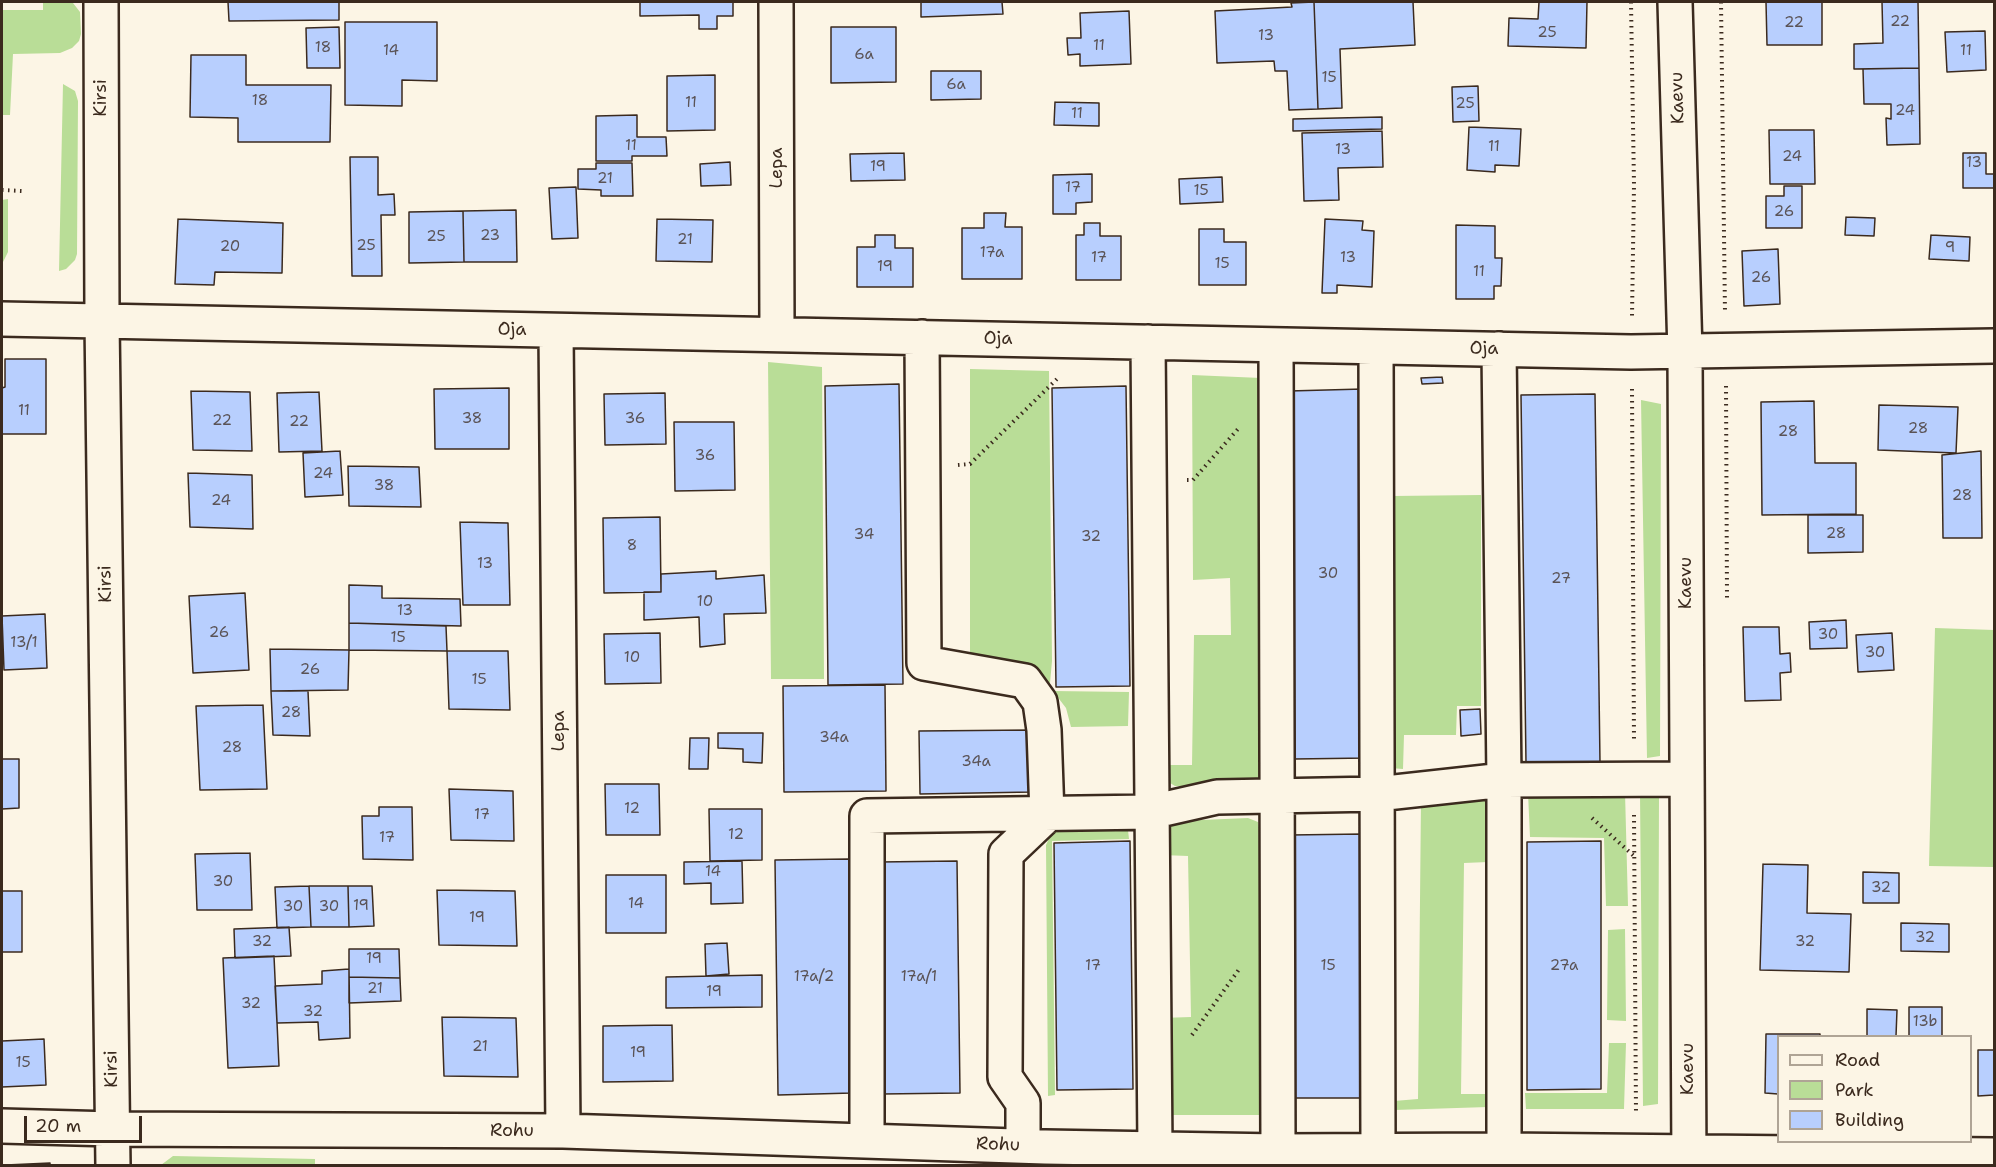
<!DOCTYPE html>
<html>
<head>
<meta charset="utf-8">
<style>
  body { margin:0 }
  #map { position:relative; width:1996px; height:1167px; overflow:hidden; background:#fcf5e5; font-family:"Shantell Sans",sans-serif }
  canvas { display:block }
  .frame { position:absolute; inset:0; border:3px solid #3b2a1e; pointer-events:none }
  .legend { position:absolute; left:1777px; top:1035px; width:195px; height:108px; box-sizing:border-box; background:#fcf5e5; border:2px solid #afa495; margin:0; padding:8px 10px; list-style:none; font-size:18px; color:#3b2a1e }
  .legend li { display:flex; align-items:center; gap:12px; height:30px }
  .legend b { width:30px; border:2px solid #afa495 }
  .scale { position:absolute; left:24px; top:1116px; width:118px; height:27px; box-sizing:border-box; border:3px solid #3b2a1e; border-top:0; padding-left:8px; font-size:18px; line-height:21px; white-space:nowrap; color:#3b2a1e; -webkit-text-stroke:4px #fcf5e5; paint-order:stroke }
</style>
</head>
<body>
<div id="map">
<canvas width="1996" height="1167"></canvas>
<div class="frame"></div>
<ul class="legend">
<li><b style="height:8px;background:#fcf5e5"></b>Road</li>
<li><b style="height:16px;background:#b9dd97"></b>Park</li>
<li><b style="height:16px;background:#b8cffe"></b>Building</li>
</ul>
<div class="scale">20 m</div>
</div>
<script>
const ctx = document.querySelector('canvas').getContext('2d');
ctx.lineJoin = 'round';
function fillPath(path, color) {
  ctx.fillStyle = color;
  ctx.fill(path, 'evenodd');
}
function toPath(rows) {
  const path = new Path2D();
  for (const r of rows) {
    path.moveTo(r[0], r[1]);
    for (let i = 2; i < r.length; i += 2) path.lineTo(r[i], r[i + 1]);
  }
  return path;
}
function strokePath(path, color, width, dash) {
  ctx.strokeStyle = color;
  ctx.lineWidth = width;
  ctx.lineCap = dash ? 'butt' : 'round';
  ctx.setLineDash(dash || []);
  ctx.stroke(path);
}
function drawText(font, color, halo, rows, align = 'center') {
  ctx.font = font + ' "Shantell Sans",sans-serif';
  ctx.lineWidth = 4.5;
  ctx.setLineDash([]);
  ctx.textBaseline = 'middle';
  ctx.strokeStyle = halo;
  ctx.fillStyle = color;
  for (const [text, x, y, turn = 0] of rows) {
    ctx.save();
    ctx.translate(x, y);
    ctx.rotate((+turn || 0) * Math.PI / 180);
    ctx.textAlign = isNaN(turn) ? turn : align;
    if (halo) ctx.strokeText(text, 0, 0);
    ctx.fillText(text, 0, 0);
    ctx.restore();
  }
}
const green = toPath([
  [43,2,69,2,73,3,80,12,81,34,79,41,72,48,60,53,13,54,10,115,2,115,2,10,43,10],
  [63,84,75,91,78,101,77,254,75,260,66,269,59,271],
  [8,199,8,252,2,264,2,200],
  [768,362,822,367,824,679,771,679],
  [970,369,1049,371,1052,661,1050,683,1023,668,970,660],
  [1192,375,1261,378,1267,786,1175,786,1165,780,1162,765,1192,765,1194,635,1231,635,1230,578,1193,580],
  [1641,400,1661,404,1660,756,1647,758],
  [1481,495,1481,706,1457,706,1456,735,1404,735,1403,769,1390,768,1393,496],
  [1935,628,1994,630,1994,867,1929,866],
  [1053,691,1129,692,1128,726,1071,727,1066,708],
  [1625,792,1628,906,1606,906,1604,838,1530,837,1528,793],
  [1640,794,1659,794,1658,1104,1643,1106],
  [1490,796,1488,862,1464,863,1461,1094,1489,1094,1488,1107,1394,1110,1394,1101,1418,1099,1421,801],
  [1248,818,1258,822,1260,832,1259,1115,1160,1115,1161,1018,1191,1017,1188,856,1162,855,1167,824,1179,821],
  [1067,822,1124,824,1128,830,1129,839,1052,841,1055,1095,1048,1096,1046,845,1052,832],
  [1625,929,1626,1021,1607,1020,1608,930],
  [1609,1043,1626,1043,1624,1109,1526,1109,1525,1093,1607,1093],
  [173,1156,315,1159,315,1165,161,1165]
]);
const building = toPath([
  [228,2,339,2,339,20,229,21,228,2],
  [640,2,733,2,733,16,717,16,717,29,699,29,699,15,640,16,640,2],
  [921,2,1002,2,1003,14,921,17,921,2],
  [1314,2,1318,109,1289,110,1287,71,1275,71,1274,61,1217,63,1215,11,1292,7,1291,3,1314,2],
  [1314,2,1413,2,1415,45,1340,49,1342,108,1318,109,1314,2],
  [1539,2,1587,2,1586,48,1508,46,1509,18,1538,19,1539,2],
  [1766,2,1822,2,1822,45,1767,45,1766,2],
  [1882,2,1918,2,1919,68,1854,69,1854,44,1883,43,1882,2],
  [1129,11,1131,64,1080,66,1080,54,1068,55,1067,38,1081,38,1080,13,1129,11],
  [345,22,437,22,437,81,402,80,402,106,345,105,345,22],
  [339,27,340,68,307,68,306,28,339,27],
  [831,27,896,27,896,82,831,83,831,27],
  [1985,31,1986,70,1947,72,1945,32,1985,31],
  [191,55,246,55,246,85,331,85,330,142,238,142,238,118,190,117,191,55],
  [1919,68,1920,144,1887,145,1886,118,1891,119,1891,104,1864,104,1863,69,1919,68],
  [931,71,981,71,981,99,931,100,931,71],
  [715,75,715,130,667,131,667,76,715,75],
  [1478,86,1479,121,1453,122,1452,87,1478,86],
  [1055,102,1099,103,1099,126,1054,125,1055,102],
  [637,115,637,137,666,137,667,156,632,156,632,161,596,161,596,116,637,115],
  [1382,117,1382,129,1293,131,1293,119,1382,117],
  [1469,127,1521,129,1519,166,1495,165,1495,172,1467,170,1469,127],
  [1769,130,1814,130,1815,184,1770,184,1769,130],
  [1382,131,1383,167,1338,168,1339,200,1304,201,1302,133,1382,131],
  [904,153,905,180,851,181,850,154,904,153],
  [1963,153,1986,153,1986,174,1994,174,1994,188,1963,188,1963,153],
  [350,157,378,157,378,195,394,194,395,215,381,215,382,276,352,276,350,157],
  [730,162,731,185,701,186,700,164,730,162],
  [596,163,632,163,633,196,601,196,601,190,578,189,578,169,596,169,596,163],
  [1092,174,1092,202,1076,203,1076,214,1053,214,1053,175,1092,174],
  [1222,177,1223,202,1180,204,1179,179,1222,177],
  [1784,186,1802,186,1802,228,1766,228,1766,196,1784,196,1784,186],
  [576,187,578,238,552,239,549,188,576,187],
  [516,210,517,262,464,262,463,211,516,210],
  [463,211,464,262,409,263,409,212,463,211],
  [984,213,1006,213,1005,227,1022,227,1022,279,962,279,962,228,984,228,984,213],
  [1846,217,1875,218,1874,236,1845,235,1846,217],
  [178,219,283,223,282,273,215,272,214,285,175,284,178,219],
  [657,219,713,220,712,262,656,261,657,219],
  [1325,219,1363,221,1362,230,1374,231,1372,287,1337,285,1337,293,1322,293,1325,219],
  [1084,223,1100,223,1100,236,1121,236,1121,280,1076,280,1076,235,1084,235,1084,223],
  [1456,225,1495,226,1495,258,1502,258,1501,286,1494,286,1494,299,1456,299,1456,225],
  [1199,229,1224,229,1224,242,1246,242,1246,285,1199,285,1199,229],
  [875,235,895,235,895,248,913,248,913,287,857,287,857,247,875,247,875,235],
  [1931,235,1970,237,1969,261,1929,259,1931,235],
  [1778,249,1780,304,1744,306,1742,251,1778,249],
  [5,359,46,359,46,434,2,434,2,388,5,387,5,359],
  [1442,377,1443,383,1422,384,1421,378,1442,377],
  [899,384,903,684,828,685,825,386,899,384],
  [1126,386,1130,686,1056,687,1052,388,1126,386],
  [509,388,509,449,435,449,434,389,509,388],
  [1363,389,1368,758,1294,759,1289,391,1363,389],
  [191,391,250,392,252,451,193,450,191,391],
  [319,392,322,451,279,452,277,393,319,392],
  [665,393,666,444,605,445,604,394,665,393],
  [1595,394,1600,763,1526,763,1521,395,1595,394],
  [1814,401,1815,463,1856,463,1856,514,1762,515,1761,402,1814,401],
  [1879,405,1958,407,1956,453,1878,450,1879,405],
  [674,422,734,422,735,490,675,491,674,422],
  [340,451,343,495,305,497,303,453,340,451],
  [1981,451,1982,538,1943,538,1942,455,1981,451],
  [348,466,419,467,421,507,349,506,348,466],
  [188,473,252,475,253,529,190,527,188,473],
  [1808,515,1863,515,1863,552,1808,553,1808,515],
  [660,517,661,592,604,593,603,518,660,517],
  [460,522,508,523,510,605,463,605,460,522],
  [716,571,716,579,764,575,766,613,724,614,725,644,700,647,699,617,644,620,644,592,661,592,661,574,716,571],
  [349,585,382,586,382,598,460,599,461,626,349,623,349,585],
  [245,593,249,670,193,673,189,596,245,593],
  [45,614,47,668,4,670,2,616,45,614],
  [1846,620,1847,648,1810,649,1809,622,1846,620],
  [349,623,446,626,447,651,349,650,349,623],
  [1743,627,1779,627,1780,654,1790,653,1791,672,1780,673,1781,700,1745,701,1743,627],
  [660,633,661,683,605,684,604,634,660,633],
  [1892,633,1894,670,1858,672,1856,635,1892,633],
  [270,649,349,650,348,690,271,691,270,649],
  [447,651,508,651,510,710,449,709,447,651],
  [885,685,886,791,784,792,783,686,885,685],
  [271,691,308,691,310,736,273,735,271,691],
  [263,705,267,789,200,790,196,706,263,705],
  [1480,709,1481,734,1461,736,1460,710,1480,709],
  [1032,730,1032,792,920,794,919,731,1032,730],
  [718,733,763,733,762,763,743,762,743,749,718,748,718,733],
  [690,738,709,738,708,769,689,769,690,738],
  [2,759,19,759,19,808,2,809,2,759],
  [605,784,659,784,660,835,606,835,605,784],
  [449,789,513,791,514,841,451,840,449,789],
  [379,807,412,807,413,860,363,859,362,816,379,816,379,807],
  [709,809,762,809,762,860,710,861,709,809],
  [1363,834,1366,1098,1294,1098,1290,835,1363,834],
  [1130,841,1133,1089,1057,1090,1054,843,1130,841],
  [1601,841,1601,1089,1527,1090,1527,842,1601,841],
  [250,853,252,910,197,910,195,854,250,853],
  [849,859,852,1093,778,1095,775,860,849,859],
  [742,861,743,903,711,904,711,883,684,884,684,862,742,861],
  [957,861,960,1093,882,1094,879,862,957,861],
  [1763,864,1808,865,1807,913,1851,914,1849,972,1760,970,1763,864],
  [1863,872,1899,873,1899,903,1863,903,1863,872],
  [606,875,666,875,666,933,606,933,606,875],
  [309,886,311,927,277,928,275,887,309,886],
  [309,886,348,886,349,927,311,927,309,886],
  [348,886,372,886,374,926,349,927,348,886],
  [437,890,515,891,517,946,439,945,437,890],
  [2,891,22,891,22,952,2,952,2,891],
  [1901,923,1949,924,1949,952,1901,951,1901,923],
  [289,927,291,956,235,958,234,929,289,927],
  [727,943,729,974,706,976,705,944,727,943],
  [349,949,399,949,400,978,349,977,349,949],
  [274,956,279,1066,228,1068,223,958,274,956],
  [349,969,350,1038,319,1040,318,1022,277,1023,275,986,322,984,322,971,349,969],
  [762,975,762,1007,666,1008,666,977,762,975],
  [349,977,400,978,401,1001,349,1003,349,977],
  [1909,1007,1942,1007,1942,1036,1909,1036,1909,1007],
  [1867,1009,1897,1010,1896,1036,1867,1036,1867,1009],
  [442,1017,516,1018,518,1077,444,1076,442,1017],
  [672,1025,673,1081,603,1082,603,1026,672,1025],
  [1766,1034,1820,1034,1820,1036,1778,1036,1778,1094,1765,1093,1766,1034],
  [44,1039,46,1085,2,1087,2,1041,44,1039],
  [1978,1050,1994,1050,1994,1095,1978,1096,1978,1050],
  [50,1163,50,1166,6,1165,50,1163]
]);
const path = toPath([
  [1631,2,1634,185,1632,316],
  [1721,2,1725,313],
  [2,190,22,191],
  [1726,386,1727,598],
  [1632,389,1634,742],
  [958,465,970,464,1059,377],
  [1187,480,1193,480,1238,429],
  [1634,815,1636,1114],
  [1592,818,1635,857],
  [1192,1035,1240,968]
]);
const minor = toPath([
  [101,2,102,321,113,1166],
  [776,2,777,334],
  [1675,2,1685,353,1689,1166],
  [2,319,1631,352,1994,346],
  [556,331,563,1131],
  [922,337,924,663,1025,681,1040,702,1044,730,1047,815,1006,854,1005,1077,1023,1103,1023,1146],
  [1148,342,1155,1149],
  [1276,345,1278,1151],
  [1376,347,1378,1150],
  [1499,349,1504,780,1504,1150],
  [2,1126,113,1129,563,1131,1045,1147,1278,1151,1504,1150,1994,1155],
  [867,1141,867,816,1151,812,1217,797,1377,794,1504,780,1687,779]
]);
const numberNames = [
  ["22",1900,22],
  ["22",1794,23],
  ["25",1547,33],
  ["13",1266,36],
  ["11",1099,46],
  ["18",323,48],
  ["14",391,51],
  ["11",1966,51],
  ["6a",864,55],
  ["15",1329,78],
  ["6a",956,85],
  ["18",260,101],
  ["11",691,103],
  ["25",1465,104],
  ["24",1905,111],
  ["11",1077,114],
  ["11",631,146],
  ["11",1494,147],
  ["13",1343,150],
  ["24",1792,157],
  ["13",1974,163],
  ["19",878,167],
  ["21",605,179],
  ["17",1073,188],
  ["15",1201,191],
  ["26",1784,212],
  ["23",490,236],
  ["25",436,237],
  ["21",685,240],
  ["25",366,246],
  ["20",230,247],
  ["9",1950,248],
  ["17a",992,253],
  ["17",1099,258],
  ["13",1348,258],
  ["15",1222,264],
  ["19",885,267],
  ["11",1479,272],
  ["26",1761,278],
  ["11",24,411],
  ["38",472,419],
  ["36",635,419],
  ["22",222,421],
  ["22",299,422],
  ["28",1918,429],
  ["28",1788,432],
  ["36",705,456],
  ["24",323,474],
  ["38",384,486],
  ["28",1962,496],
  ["24",221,501],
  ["28",1836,534],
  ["34",864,535],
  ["32",1091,537],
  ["8",632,546],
  ["13",485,564],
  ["30",1328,574],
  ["27",1561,579],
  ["10",705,602],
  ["13",405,611],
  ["26",219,633],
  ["30",1828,635],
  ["15",398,638],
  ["13/1",24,643],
  ["30",1875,653],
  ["10",632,658],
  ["26",310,670],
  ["15",479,680],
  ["28",291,713],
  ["34a",834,738],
  ["28",232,748],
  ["34a",976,762],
  ["12",632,809],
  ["17",482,815],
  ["12",736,835],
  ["17",387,838],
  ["14",713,872],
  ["30",223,882],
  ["32",1881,888],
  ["14",636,904],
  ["19",361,906],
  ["30",293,907],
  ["30",329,907],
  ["19",477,918],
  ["32",1925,938],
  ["32",262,942],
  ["32",1805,942],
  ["19",374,959],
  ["17",1093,966],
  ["15",1328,966],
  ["27a",1564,966],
  ["17a/2",814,977],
  ["17a/1",919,977],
  ["21",375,989],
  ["19",714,992],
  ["32",251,1004],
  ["32",313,1012],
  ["13b",1925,1022],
  ["21",480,1047],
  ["19",638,1053],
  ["15",23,1063]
];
const streetNames = [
  ["Kirsi",101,98,-90],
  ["Kaevu",1678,98,-92],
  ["Lepa",777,168,-90],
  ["Oja",512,330,1],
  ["Oja",998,339,1],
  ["Oja",1484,349,1],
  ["Kaevu",1686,583,-90],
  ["Kirsi",106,584,-91],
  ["Lepa",559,731,-90],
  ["Kirsi",112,1069,-91],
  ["Kaevu",1688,1069,-90],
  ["Rohu",512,1131],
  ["Rohu",998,1145,2]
];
fillPath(green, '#b9dd97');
fillPath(building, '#b8cffe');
strokePath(building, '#3b2a1e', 1.5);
strokePath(minor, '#3b2a1e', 38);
strokePath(path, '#3b2a1e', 4, [1.5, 4.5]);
strokePath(minor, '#fcf5e5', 33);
drawText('15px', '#5a5356', null, numberNames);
drawText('18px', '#3b2a1e', '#fcf5e5', streetNames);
</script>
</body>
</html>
